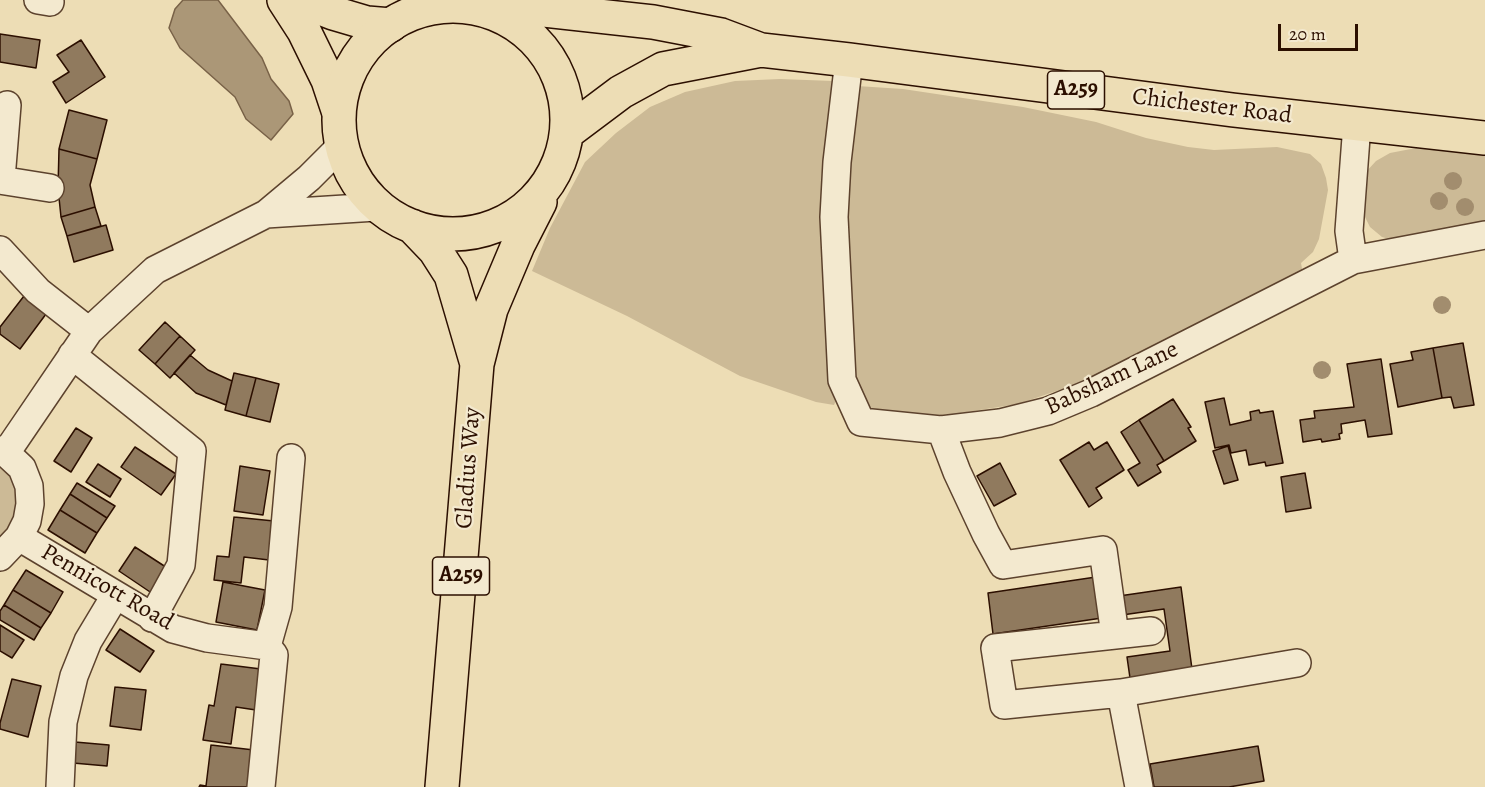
<!DOCTYPE html>
<html>
<head>
<meta charset="utf-8">
<style>
  body { margin:0 }
  #map { position:relative; width:1485px; height:787px; overflow:hidden; background:#edddb5; font-family:Alegreya,serif }
  canvas { display:block }
  .scale { position:absolute; left:1278px; top:24px; width:80px; height:27px; box-sizing:border-box; border:3px solid #2c0f00; border-top:0; padding-left:8px; font-size:18px; line-height:21px; white-space:nowrap; color:#2c0f00; -webkit-text-stroke:4px #f3e9cf; paint-order:stroke }
</style>
</head>
<body>
<div id="map">
<canvas width="1485" height="787"></canvas>
<div class="scale">20 m</div>
</div>
<script>
const ctx = document.querySelector('canvas').getContext('2d');
ctx.lineJoin = 'round';
function fillPath(path, color) {
  ctx.fillStyle = color;
  ctx.fill(path, 'evenodd');
}
function toPath(rows) {
  const path = new Path2D();
  for (const r of rows) {
    if (r.length === 3) {
      path.moveTo(r[0] + r[2], r[1]);
      path.arc(r[0], r[1], r[2], 0, 2 * Math.PI);
      continue;
    }
    path.moveTo(r[0], r[1]);
    for (let i = 2; i < r.length; i += 2) path.lineTo(r[i], r[i + 1]);
  }
  return path;
}
function strokePath(path, color, width, dash) {
  ctx.strokeStyle = color;
  ctx.lineWidth = width;
  ctx.lineCap = dash ? 'butt' : 'round';
  ctx.setLineDash(dash || []);
  ctx.stroke(path);
}
function drawText(font, color, halo, rows, align = 'center') {
  ctx.font = font + ' Alegreya,serif';
  ctx.lineWidth = 4.5;
  ctx.setLineDash([]);
  ctx.textBaseline = 'middle';
  ctx.strokeStyle = halo;
  ctx.fillStyle = color;
  for (const [text, x, y, turn = 0] of rows) {
    ctx.save();
    ctx.translate(x, y);
    ctx.rotate((+turn || 0) * Math.PI / 180);
    ctx.textAlign = isNaN(turn) ? turn : align;
    if (halo) ctx.strokeText(text, 0, 0);
    ctx.fillText(text, 0, 0);
    ctx.restore();
  }
}
const green = toPath([
  [780,79,833,81,838,396,834,405,816,402,740,376,627,316,532,271,550,228,585,162,616,133,650,107,685,92,735,81],
  [857,86,903,89,1023,107,1096,122,1146,138,1188,147,1214,150,1277,147,1310,154,1321,164,1326,178,1328,190,1319,239,1313,252,1301,263,1303,274,1083,382,1018,404,954,414,919,417,882,414,868,408,858,393,845,319,844,238],
  [1416,148,1485,155,1485,224,1396,241,1382,237,1370,227,1364,215,1365,173,1376,161,1390,153],
  [0,465,18,480,16,515,0,539]
]);
const water = toPath([
  [183,0,218,0,262,58,271,79,289,101,293,114,271,140,246,119,235,97,180,48,169,28,175,9,183,0]
]);
const building = toPath([
  [0,34,40,40,36,68,0,62,0,34],
  [81,40,105,77,66,103,53,82,69,72,57,55,81,40],
  [69,110,107,120,97,159,59,149,69,110],
  [59,149,97,159,90,185,95,207,61,217,58,188,59,149],
  [95,207,101,226,67,236,61,217,95,207],
  [106,225,113,250,74,262,67,236,106,225],
  [24,296,46,314,20,349,0,334,0,327,24,296],
  [165,322,180,336,155,364,139,350,165,322],
  [180,336,195,350,170,378,155,364,180,336],
  [1463,343,1474,405,1454,408,1451,397,1442,398,1433,348,1463,343],
  [1433,348,1442,398,1398,407,1390,364,1413,360,1411,352,1433,348],
  [190,355,208,370,232,381,226,405,196,393,174,373,190,355],
  [1381,359,1392,434,1368,437,1365,420,1341,424,1342,433,1339,434,1340,439,1322,442,1321,439,1303,442,1300,420,1315,418,1314,411,1354,407,1347,364,1381,359],
  [234,373,256,378,246,416,225,410,234,373],
  [256,378,279,384,270,422,246,416,256,378],
  [1224,398,1230,425,1251,420,1250,412,1259,410,1260,413,1273,411,1283,463,1266,466,1265,462,1249,465,1246,450,1231,453,1229,445,1215,448,1205,402,1224,398],
  [1173,399,1191,427,1188,428,1196,441,1164,461,1139,420,1173,399],
  [1139,420,1164,461,1157,465,1161,472,1138,486,1128,470,1140,463,1121,432,1139,420],
  [76,428,92,438,71,472,54,461,76,428],
  [1089,442,1094,450,1107,442,1124,470,1096,488,1102,498,1089,507,1060,460,1089,442],
  [1228,446,1238,480,1224,484,1213,451,1228,446],
  [135,447,176,474,161,495,121,467,135,447],
  [1000,463,1016,494,994,506,977,476,1000,463],
  [98,464,121,479,110,497,86,482,98,464],
  [240,466,270,471,263,515,234,511,240,466],
  [1305,473,1311,508,1286,512,1281,477,1305,473],
  [77,483,115,506,107,518,70,494,77,483],
  [70,494,107,518,97,533,60,510,70,494],
  [60,510,97,533,85,553,48,530,60,510],
  [234,517,274,521,269,560,244,557,241,583,214,580,217,556,229,557,234,517],
  [135,547,175,573,159,598,119,571,135,547],
  [26,570,63,592,51,613,13,590,26,570],
  [1096,577,1102,618,993,634,988,593,1096,577],
  [223,582,265,590,257,630,216,622,223,582],
  [1181,587,1192,669,1130,678,1127,657,1170,651,1164,609,1122,615,1119,596,1181,587],
  [13,590,51,613,41,628,4,605,13,590],
  [4,605,41,628,34,640,0,620,0,611,4,605],
  [0,625,24,640,12,658,0,651,0,625],
  [120,629,154,651,140,672,106,650,120,629],
  [221,664,261,669,256,710,236,707,231,744,203,740,209,705,214,706,221,664],
  [12,679,41,686,28,737,0,729,0,723,12,679],
  [115,687,146,690,141,730,110,726,115,687],
  [75,742,109,745,107,766,73,763,75,742],
  [211,745,254,750,249,787,199,787,200,785,206,786,211,745],
  [1258,746,1264,781,1229,787,1154,787,1150,764,1258,746]
]);
const minor = toPath([
  [38,0,50,2],
  [849,60,837,162,834,217,842,380,861,422,941,430,1000,423,1048,411,1091,393,1353,260,1485,235],
  [1,179,7,105],
  [0,180,50,188],
  [266,214,376,207],
  [0,250,38,291,89,331],
  [1353,260,1349,231,1357,124],
  [72,355,192,451,181,565,152,618],
  [941,430,957,472,986,534,1003,565,1103,550,1115,635,995,648,1004,705,1121,693,1139,787],
  [0,450,6,453,22,468,29,486,30,504,27,521,19,537,0,557],
  [6,453,89,331,155,270,266,214,309,178,341,146],
  [19,537,173,629,207,638,267,646,274,655,261,787],
  [1115,635,1151,631],
  [267,646,278,607,291,458],
  [1121,693,1297,663],
  [60,787,63,722,74,676,88,641,115,596]
]);
const major = toPath([
  [284,0,304,31,328,80,338,110],
  [300,0,333,13,367,23,391,25]
]);
const highway = toPath([
  [453,120,114],
  [492,11,526,8,653,22,721,35,761,50,849,60,1233,110,1485,138],
  [569,131,621,92,663,69,761,50],
  [412,226,435,250,451,275,477,364],
  [442,787,477,364,491,309,518,245,540,202]
]);
const trees = [
  [1453,181],
  [1439,201],
  [1465,207],
  [1442,305],
  [1322,370]
];
const shields = [
  [1076,90,57],
  [461,576,57]
];
const shieldNames = [
  ["A259",1076,90],
  ["A259",461,576]
];
const streetNames = [
  ["Chichester Road",1212,107,7],
  ["Babsham Lane",1112,379,-25],
  ["Gladius Way",469,468,-86],
  ["Pennicott Road",107,588,30]
];
fillPath(green, '#ccba96');
fillPath(water, '#ab9777');
strokePath(water, '#786147', 1.5);
fillPath(building, '#907a5e');
strokePath(building, '#2c0f00', 1.5);
strokePath(minor, '#5c422d', 30);
strokePath(major, '#2c0f00', 36);
strokePath(highway, '#2c0f00', 36);
strokePath(minor, '#f3e9cf', 27);
strokePath(major, '#edddb5', 33);
strokePath(highway, '#edddb5', 33);
ctx.fillStyle = '#a28d6e';
for (const [x, y] of trees) {
  ctx.beginPath();
  ctx.arc(x, y, 9, 0, 2 * Math.PI);
  ctx.fill();
}
for (const [x, y, w] of shields) {
  const box = new Path2D();
  box.roundRect(x - w / 2, y - 19, w, 38, 4.5);
  ctx.fillStyle = '#f3e9cf';
  ctx.fill(box);
  strokePath(box, '#2c0f00', 1.5);
}
drawText('bold 22px', '#2c0f00', null, shieldNames);
drawText('24px', '#2c0f00', '#f3e9cf', streetNames);
</script>
</body>
</html>
